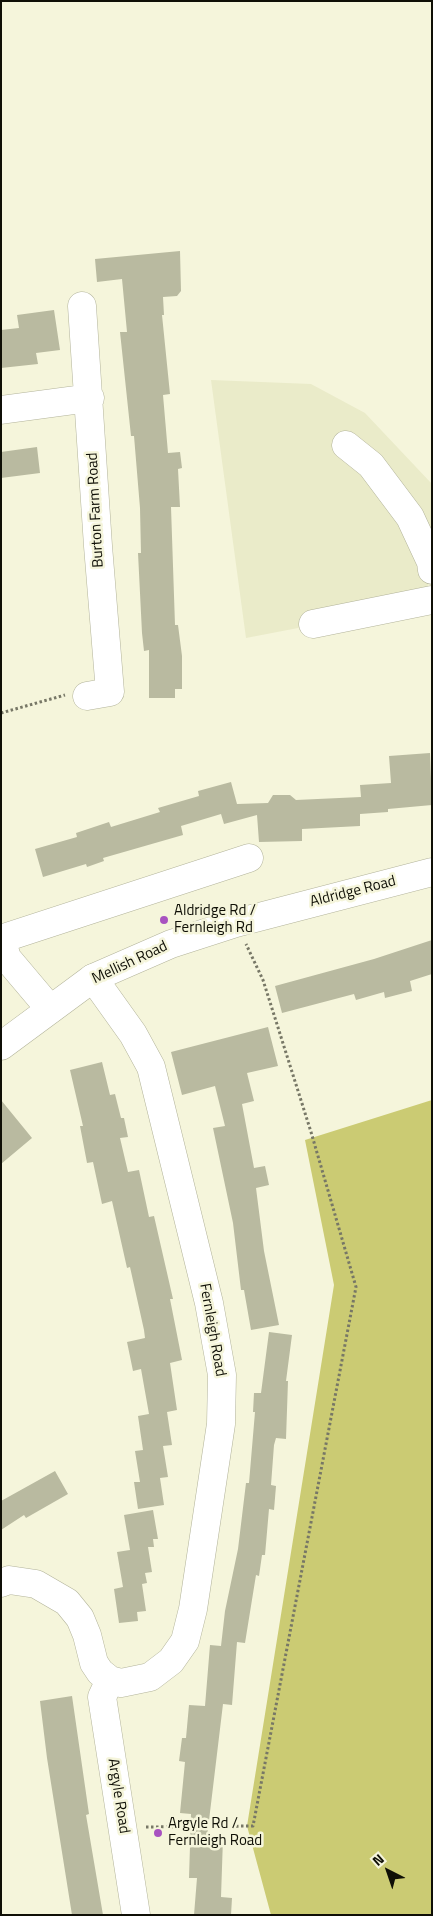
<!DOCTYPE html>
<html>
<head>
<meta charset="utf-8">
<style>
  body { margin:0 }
  #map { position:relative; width:433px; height:1916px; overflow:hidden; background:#f5f5db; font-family:"Titillium Web",sans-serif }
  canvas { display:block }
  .frame { position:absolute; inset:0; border:2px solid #0f0f06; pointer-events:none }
  .north { position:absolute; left:363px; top:1846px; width:50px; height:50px; -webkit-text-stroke:4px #f5f5db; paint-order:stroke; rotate:319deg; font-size:14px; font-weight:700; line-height:20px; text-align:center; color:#0f0f06 }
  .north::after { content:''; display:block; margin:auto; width:18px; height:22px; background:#0f0f06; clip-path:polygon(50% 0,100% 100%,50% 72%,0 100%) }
</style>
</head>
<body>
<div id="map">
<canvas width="433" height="1916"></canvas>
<div class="frame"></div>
<div class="north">N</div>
</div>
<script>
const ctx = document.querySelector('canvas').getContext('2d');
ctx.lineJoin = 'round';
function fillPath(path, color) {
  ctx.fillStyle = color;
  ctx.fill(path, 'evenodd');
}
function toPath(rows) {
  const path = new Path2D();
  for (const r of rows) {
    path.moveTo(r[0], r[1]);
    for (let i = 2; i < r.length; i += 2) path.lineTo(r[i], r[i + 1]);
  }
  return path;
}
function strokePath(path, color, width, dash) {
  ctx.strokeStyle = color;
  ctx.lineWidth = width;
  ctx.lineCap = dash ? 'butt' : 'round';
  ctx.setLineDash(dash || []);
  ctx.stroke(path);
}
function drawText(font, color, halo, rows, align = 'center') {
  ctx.font = font + ' "Titillium Web",sans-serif';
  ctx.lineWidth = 5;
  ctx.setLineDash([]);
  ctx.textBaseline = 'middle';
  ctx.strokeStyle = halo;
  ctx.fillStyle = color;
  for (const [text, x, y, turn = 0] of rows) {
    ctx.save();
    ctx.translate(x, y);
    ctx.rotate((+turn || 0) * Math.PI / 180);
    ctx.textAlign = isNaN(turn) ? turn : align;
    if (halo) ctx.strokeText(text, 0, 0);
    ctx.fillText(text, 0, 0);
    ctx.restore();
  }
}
const built = toPath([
  [211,380,311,384,365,413,432,484,432,560,428,564,428,603,246,638]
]);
const green = toPath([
  [432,1100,432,1915,271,1915,247,1826,334,1285,305,1140]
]);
const building = toPath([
  [180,251,181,291,177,296,163,297,164,315,162,315,170,394,163,395,168,453,180,452,182,468,178,469,180,507,171,507,175,625,178,625,182,656,182,689,175,689,175,698,149,698,149,650,144,651,142,633,138,553,141,553,140,508,134,436,131,436,120,332,127,332,122,279,97,282,95,259],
  [54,310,60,350,36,353,38,364,1,368,1,330,19,328,17,315],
  [37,447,40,473,1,478,1,452],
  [430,753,432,805,388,809,388,812,360,814,360,826,302,829,302,841,259,842,257,815,224,824,221,814,181,826,183,835,103,858,104,861,87,867,86,864,43,877,35,849,77,837,76,833,109,822,111,827,160,812,158,808,199,796,198,791,231,782,237,804,268,803,273,795,290,795,296,800,361,797,360,785,391,783,389,756],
  [432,940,432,974,410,981,412,991,385,998,384,992,356,1000,354,994,282,1013,275,986,374,959],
  [268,1027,278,1066,247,1073,254,1101,242,1104,254,1168,265,1166,269,1185,256,1188,264,1251,279,1325,251,1330,244,1290,241,1290,233,1223,213,1128,225,1126,215,1086,182,1095,171,1052],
  [102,1062,110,1095,115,1094,121,1118,124,1118,128,1137,120,1138,128,1172,139,1170,149,1217,154,1216,173,1299,170,1299,182,1360,170,1363,177,1410,167,1412,172,1445,163,1446,168,1477,160,1478,164,1505,138,1509,134,1482,140,1482,135,1451,143,1450,138,1416,149,1414,141,1369,133,1371,127,1342,145,1338,144,1330,130,1267,127,1268,112,1201,102,1204,93,1162,87,1163,80,1126,83,1126,70,1070],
  [1,1100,32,1138,1,1164],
  [269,1332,292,1335,286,1381,288,1381,286,1439,276,1438,274,1445,271,1485,276,1486,274,1510,269,1509,265,1555,262,1555,259,1576,256,1575,245,1643,237,1642,232,1705,223,1704,207,1837,223,1838,221,1897,232,1898,231,1915,194,1915,197,1878,189,1878,191,1814,180,1813,185,1762,179,1761,182,1738,186,1738,189,1705,205,1706,210,1645,221,1646,225,1611,238,1549,246,1483,249,1483,255,1412,253,1412,254,1393,261,1393],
  [55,1471,68,1494,26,1518,24,1515,1,1530,1,1501],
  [153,1510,158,1539,153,1539,154,1547,148,1547,152,1572,145,1573,147,1583,142,1584,146,1611,137,1612,138,1621,119,1623,114,1589,123,1587,117,1552,130,1550,124,1515],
  [72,1696,89,1814,86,1815,103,1915,72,1915,47,1758,40,1701]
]);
const path = toPath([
  [1,713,65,695],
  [146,1827,253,1826,356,1287,311,1132,263,980,246,944]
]);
const minor = toPath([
  [82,306,98,546,110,692,87,696],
  [1,410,90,398],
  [346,445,371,465,410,517,431,562,432,570],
  [313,624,432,600],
  [1,938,7,958,50,1009],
  [1,939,249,858],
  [1,1583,9,1580,36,1584,67,1602,80,1618,87,1635,94,1663,100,1672,110,1680,121,1683,150,1677,171,1661,185,1641,193,1609,221,1424,222,1375,209,1303,151,1067,133,1034,93,978],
  [110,1680,102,1697,136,1915]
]);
const major = toPath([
  [1,1046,93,978,171,944,236,923,432,872]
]);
const markers = [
  [164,920,5,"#a852c0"],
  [158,1833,5,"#a852c0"]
];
const streetNames = [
  ["Burton Farm Road",96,510,-93],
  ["Aldridge Road",353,892,-14],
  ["Mellish Road",130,963,-25],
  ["Fernleigh Road",212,1330,80],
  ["Argyle Road",118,1796,81]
];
const poiNames = [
  ["Aldridge Rd /",174,911],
  ["Fernleigh Rd",174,928],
  ["Argyle Rd /",168,1824],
  ["Fernleigh Road",168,1841]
];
fillPath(built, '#eaebc9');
fillPath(green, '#cbcb73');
fillPath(building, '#b9baa0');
strokePath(minor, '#b2b39a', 29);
strokePath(major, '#b2b39a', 29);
strokePath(path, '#776', 3, [2.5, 2.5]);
strokePath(minor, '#fff', 28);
strokePath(major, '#fff', 28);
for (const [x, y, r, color] of markers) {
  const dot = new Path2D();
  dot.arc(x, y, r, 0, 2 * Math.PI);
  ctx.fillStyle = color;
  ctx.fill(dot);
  strokePath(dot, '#f5f5db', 2);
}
drawText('15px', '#0f0f06', '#f5f5db', streetNames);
drawText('15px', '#0f0f06', '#f5f5db', poiNames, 'left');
</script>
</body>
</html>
